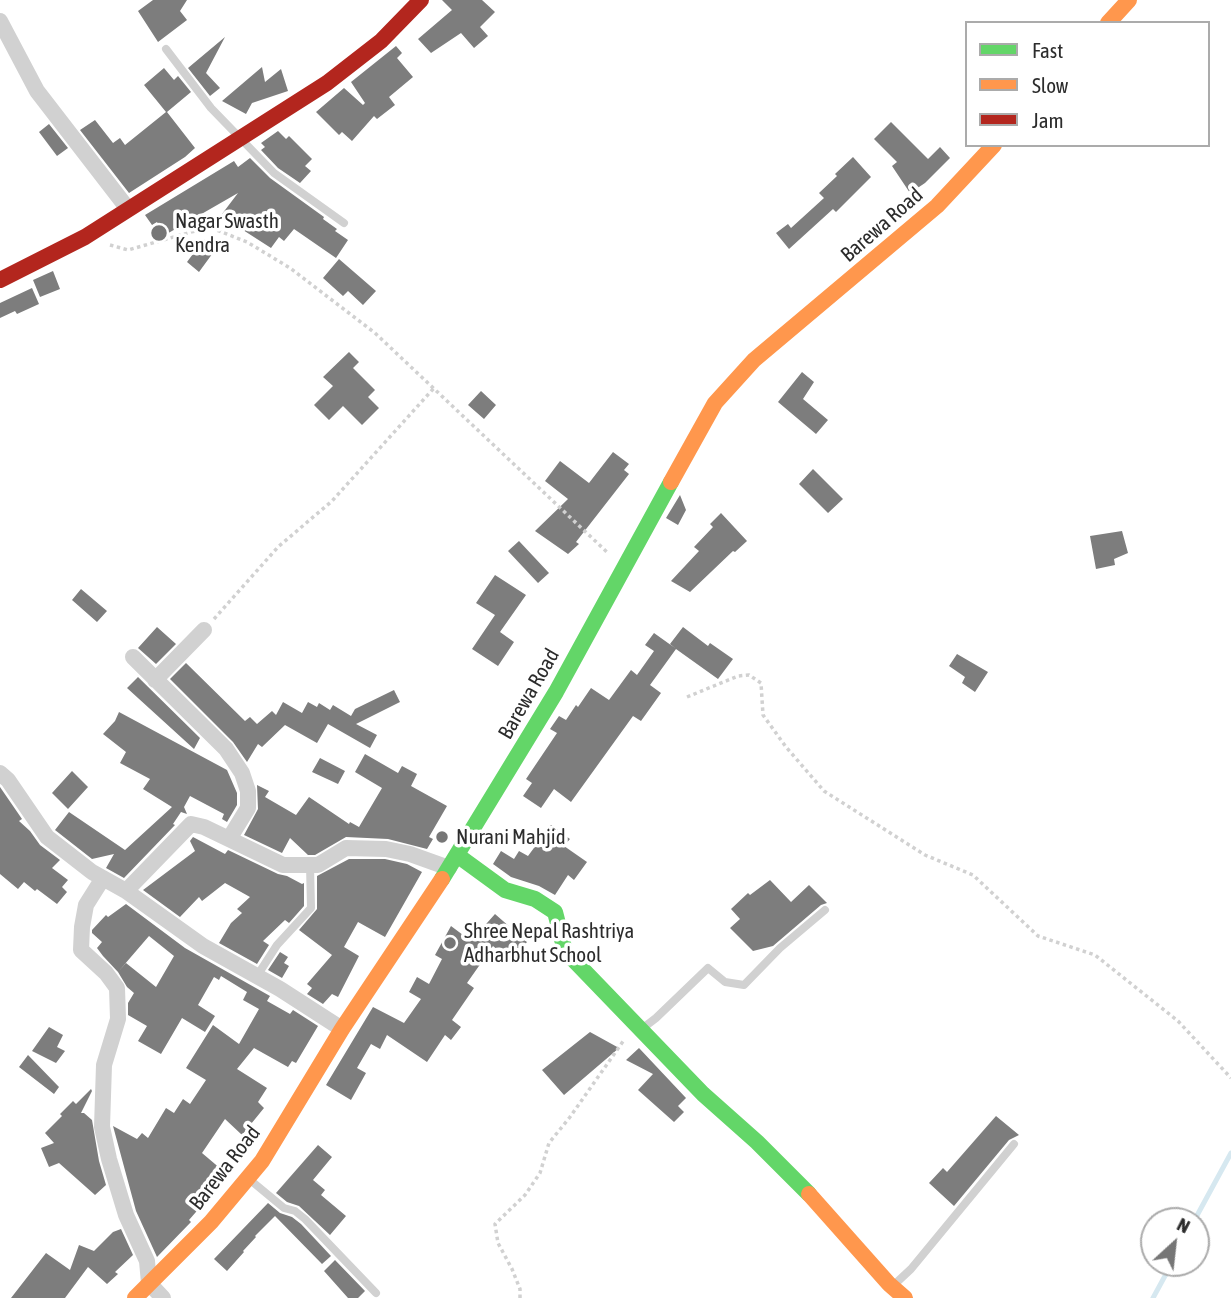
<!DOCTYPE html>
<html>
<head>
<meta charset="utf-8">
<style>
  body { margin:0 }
  #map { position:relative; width:1231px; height:1298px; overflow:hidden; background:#fff; font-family:"Asap Condensed",sans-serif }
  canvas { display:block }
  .legend { position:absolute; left:965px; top:21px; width:245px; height:126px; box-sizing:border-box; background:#fff; border:2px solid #ababab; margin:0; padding:9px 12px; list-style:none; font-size:21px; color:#2c2c2c }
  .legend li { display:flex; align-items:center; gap:14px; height:35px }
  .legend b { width:35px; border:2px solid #ababab }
  .north { position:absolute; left:1140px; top:1207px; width:70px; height:70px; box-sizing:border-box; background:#fff; border:2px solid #ababab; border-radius:50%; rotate:27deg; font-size:19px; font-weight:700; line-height:28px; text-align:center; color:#2c2c2c }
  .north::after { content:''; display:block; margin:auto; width:24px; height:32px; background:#767676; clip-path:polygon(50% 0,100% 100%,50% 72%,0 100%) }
</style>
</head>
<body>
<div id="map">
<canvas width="1231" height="1298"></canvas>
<ul class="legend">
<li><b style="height:9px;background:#63d668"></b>Fast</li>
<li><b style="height:9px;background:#ff974d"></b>Slow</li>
<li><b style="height:9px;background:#b3261e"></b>Jam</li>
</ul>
<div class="north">N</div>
</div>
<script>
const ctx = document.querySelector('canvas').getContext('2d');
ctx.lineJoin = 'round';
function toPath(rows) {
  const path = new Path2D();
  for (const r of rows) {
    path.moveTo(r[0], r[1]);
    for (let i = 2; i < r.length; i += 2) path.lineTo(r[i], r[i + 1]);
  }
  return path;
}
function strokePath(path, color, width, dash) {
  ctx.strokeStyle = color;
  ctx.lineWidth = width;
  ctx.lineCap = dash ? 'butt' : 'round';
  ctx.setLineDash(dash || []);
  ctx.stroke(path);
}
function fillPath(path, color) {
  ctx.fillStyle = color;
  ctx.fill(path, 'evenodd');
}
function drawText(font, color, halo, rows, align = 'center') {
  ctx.font = font + ' "Asap Condensed",sans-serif';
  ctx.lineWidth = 7;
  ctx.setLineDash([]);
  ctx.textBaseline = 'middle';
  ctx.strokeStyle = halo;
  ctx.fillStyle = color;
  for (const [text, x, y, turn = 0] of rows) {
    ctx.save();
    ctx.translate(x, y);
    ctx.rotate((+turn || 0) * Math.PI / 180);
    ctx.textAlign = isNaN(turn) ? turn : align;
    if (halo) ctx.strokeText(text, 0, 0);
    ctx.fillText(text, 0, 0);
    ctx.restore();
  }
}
const stream = toPath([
  [1194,1221,1231,1153],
  [1153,1298,1172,1263]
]);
const building = toPath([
  [153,0,187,0,180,11,187,20,158,42,138,11],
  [442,0,482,0,495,12,480,27,488,36,474,48,461,33,431,53,418,39,452,10],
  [225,37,206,73,220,88,210,96,188,68],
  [396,46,402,53,397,58,413,77,389,97,395,105,377,119,374,116,352,141,342,132,339,135,316,112,344,88,363,105,365,103,351,82],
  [262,67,265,82,281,69,288,91,252,103,246,114,222,101],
  [164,68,174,80,178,76,191,92,167,112,195,148,185,157,129,193,80,130,95,120,113,143,120,138,125,145,166,112,144,85],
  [891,122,928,159,940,147,950,158,925,183,910,193,892,166,897,162,874,139],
  [49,124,68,148,57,156,39,132],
  [278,131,286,139,289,136,312,159,305,166,311,171,300,183,278,168,261,150,265,147,261,143],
  [853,157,871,177,836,212,833,209,789,249,776,233,788,224,791,228,824,198,819,193,837,176,835,174],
  [250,158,270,178,324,217,323,219,337,229,335,231,348,240,336,258,294,229,284,241,279,237,271,248,243,230,242,231,222,214,238,193,165,235,157,222,152,225,145,215,234,161,238,167],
  [204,239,218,246,199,272,187,262],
  [339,259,376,291,363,305,348,291,343,296,323,278],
  [53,271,60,289,40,297,33,280],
  [32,288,39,304,17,314,15,311,0,318,0,303],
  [349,352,359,362,353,368,375,390,368,397,379,408,362,425,343,406,329,420,314,405,333,386,323,377],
  [802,372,814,382,803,399,828,420,816,434,778,402],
  [481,391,496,405,484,419,468,405],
  [613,452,629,464,624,470,629,474,576,542,579,544,568,554,535,531,568,499,545,481,560,461,589,483],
  [813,469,843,499,828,513,799,484],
  [680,495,686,510,678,525,666,518],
  [721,513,747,541,735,552,733,551,690,592,671,581,699,551,694,547,713,527,710,524],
  [1122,531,1128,553,1114,559,1115,565,1096,569,1090,536],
  [519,541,549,573,538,583,508,551],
  [495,575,526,595,500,632,514,642,498,666,472,649,495,615,476,603],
  [81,589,107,611,97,622,72,600],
  [157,627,176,644,156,664,138,648],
  [683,627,708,646,710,643,733,659,718,679,676,649,650,685,661,693,641,721,633,716,571,802,554,789,541,808,523,796,532,783,526,779,557,733,550,729,559,716,566,720,576,705,578,707,591,688,609,700,631,670,637,675,654,651,645,645,654,633,675,648,670,644],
  [957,654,988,672,975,692,962,683,965,677,949,666],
  [186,663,245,721,250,717,257,724,272,711,276,715,283,702,302,713,308,702,317,707,319,703,330,710,333,705,351,716,355,709,394,690,400,702,356,724,377,735,370,748,328,724,317,743,285,725,262,747,258,744,247,762,233,742,170,679],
  [138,677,200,738,194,749,127,688],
  [119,712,227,770,237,793,237,805,227,822,222,819,224,814,190,796,184,807,187,814,181,812,173,824,175,825,124,878,106,868,114,854,92,859,55,830,69,812,125,850,172,807,143,789,150,779,120,763,126,752,103,734,115,721],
  [365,754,398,773,402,766,417,774,411,786,447,806,429,837,433,839,427,849,388,839,346,837,315,855,308,855,290,838,282,853,244,835,258,809,257,785,269,791,265,797,296,815,309,797,349,824,350,822,359,827,382,788,355,772],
  [320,758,345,771,338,784,312,772],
  [72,771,88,787,68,809,52,793],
  [0,787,22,819,19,821,30,831,40,845,60,860,52,868,68,880,62,887,67,892,57,904,37,889,35,891,24,882,18,889,0,874],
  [551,825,570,839,564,846,587,862,574,880,568,875,555,895,539,886,511,877,493,864,501,851,514,859,519,851,528,856],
  [193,837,225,854,228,850,278,874,287,876,302,884,304,883,304,906,289,923,285,920,263,941,269,945,257,964,219,943,231,923,242,913,237,909,250,897,225,883,202,901,199,897,180,917,143,890,195,851,190,841],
  [349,859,385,859,407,864,422,872,385,937,358,922,344,947,359,956,338,997,332,994,323,1004,307,994,312,988,307,984,332,955,299,930,317,909,317,876],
  [770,880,791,902,809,885,827,903,821,905,773,946,753,951,730,928,740,919,731,909,748,893,750,895],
  [126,904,185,948,270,996,267,1001,290,1014,293,1010,318,1026,296,1063,292,1061,288,1067,254,1048,237,1069,267,1088,258,1102,264,1108,242,1135,225,1119,202,1153,228,1175,189,1220,191,1222,157,1257,136,1211,113,1126,137,1139,142,1133,148,1138,166,1108,174,1113,183,1099,190,1104,206,1080,186,1068,213,1025,239,1044,259,1009,243,1000,247,992,221,976,219,980,214,977,198,1005,215,1016,205,1032,182,1018,161,1054,138,1041,147,1026,128,1015,128,1003,134,993,127,987,118,972,126,963,156,987,174,956,149,936,118,972,103,956,97,948,102,942,92,933,92,930,106,915,108,917],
  [495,914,527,942,511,961,493,946,467,983,474,988,452,1020,461,1027,451,1040,445,1035,427,1062,387,1035,380,1049,371,1044,357,1068,366,1073,351,1100,326,1085,373,1007,404,1023,421,999,409,992,417,977,429,984,442,959,435,955,451,926,471,941],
  [280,952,288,957,284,963,289,966,282,978,268,970],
  [49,1027,63,1035,57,1047,65,1051,56,1063,32,1051],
  [590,1032,619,1048,564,1095,542,1070],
  [639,1048,686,1098,678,1106,684,1112,674,1122,638,1090,653,1074,626,1060],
  [28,1055,59,1087,54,1094,19,1067],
  [91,1089,92,1091,81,1113,84,1113,92,1120,99,1161,106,1185,95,1195,59,1163,49,1167,41,1148,54,1143,45,1133,62,1116,60,1114,73,1101,76,1104],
  [996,1116,1019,1135,1009,1140,954,1206,929,1183,943,1168,947,1172],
  [318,1145,332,1157,313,1180,325,1190,321,1195,346,1216,330,1235,299,1206,287,1202,276,1193],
  [268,1203,280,1213,292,1217,301,1224,331,1256,322,1264,275,1216,255,1236,256,1237,243,1251,244,1252,227,1271,214,1259],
  [121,1229,133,1255,115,1272,118,1274,107,1284,88,1267,65,1298,11,1298,46,1253,70,1270,79,1245,94,1251,113,1232],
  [335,1260,365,1291,358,1298,348,1298,324,1271]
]);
const path = toPath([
  [110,245,128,250,209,227,247,242,290,268,375,333,609,554],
  [214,619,278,547,332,501,434,388],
  [687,697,738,676,749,675,761,683,763,715,786,747,824,791,925,855,973,875,1038,936,1095,955,1178,1021,1231,1078],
  [520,1298,520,1289,512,1269,498,1243,495,1224,525,1195,540,1173,549,1143,570,1117,624,1040]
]);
const lane = toPath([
  [166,49,211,108,274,173,344,223],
  [257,976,277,945,311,908,310,865],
  [643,1028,656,1018,708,968,725,982,744,985,780,948,825,910],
  [249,1179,284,1208,295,1211,305,1219,376,1293],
  [892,1284,896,1283,911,1269,1014,1144]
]);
const street = toPath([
  [0,21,37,91,128,209],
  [133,657,226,749,242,773,248,791,248,808,229,839],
  [155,680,204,630],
  [0,773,8,780,47,837,92,872,126,891,203,946,280,989,342,1029],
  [103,878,86,905,82,927,81,950,106,973,117,988,118,1019,104,1065,102,1127,109,1159,126,1215,147,1261,149,1283,163,1298],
  [126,891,191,824,204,827,283,865,318,865,346,848,386,849,410,854,449,868]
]);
const fast = toPath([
  [457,855,505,890,535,899,555,912,565,951,703,1094,757,1142,809,1194],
  [442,879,556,692,671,482]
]);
const slow = toPath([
  [1108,23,1129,0],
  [671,482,715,403,754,360,937,206,994,145],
  [809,1194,889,1284,905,1298],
  [135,1298,211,1222,262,1161,342,1029,442,879]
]);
const jam = toPath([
  [0,280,85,237,327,83,381,41,421,0]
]);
const markers = [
  [159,233,9,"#767676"],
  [442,837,7,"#767676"],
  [450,943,7,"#767676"]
];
const poiNames = [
  ["Nagar Swasth",175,221],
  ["Kendra",175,245],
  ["Nurani Mahjid",456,837],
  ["Shree Nepal Rashtriya",464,931],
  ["Adharbhut School",464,955]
];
const streetNames = [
  ["Barewa Road",882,225,-41],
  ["Barewa Road",529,694,-60],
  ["Barewa Road",225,1168,-52]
];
strokePath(stream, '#d6e8f0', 5);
fillPath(building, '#7d7d7d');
strokePath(path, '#d1d1d1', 3.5, [3.5, 3.5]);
strokePath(lane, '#d1d1d1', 8);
strokePath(street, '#d1d1d1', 16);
strokePath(fast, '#63d668', 16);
strokePath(slow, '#ff974d', 16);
strokePath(jam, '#b3261e', 16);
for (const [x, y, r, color] of markers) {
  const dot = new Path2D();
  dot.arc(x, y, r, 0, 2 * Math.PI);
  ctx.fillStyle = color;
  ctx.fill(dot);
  strokePath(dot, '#fff', 2.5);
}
drawText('21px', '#2c2c2c', '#fff', poiNames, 'left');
drawText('21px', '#2c2c2c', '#fff', streetNames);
</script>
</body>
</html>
